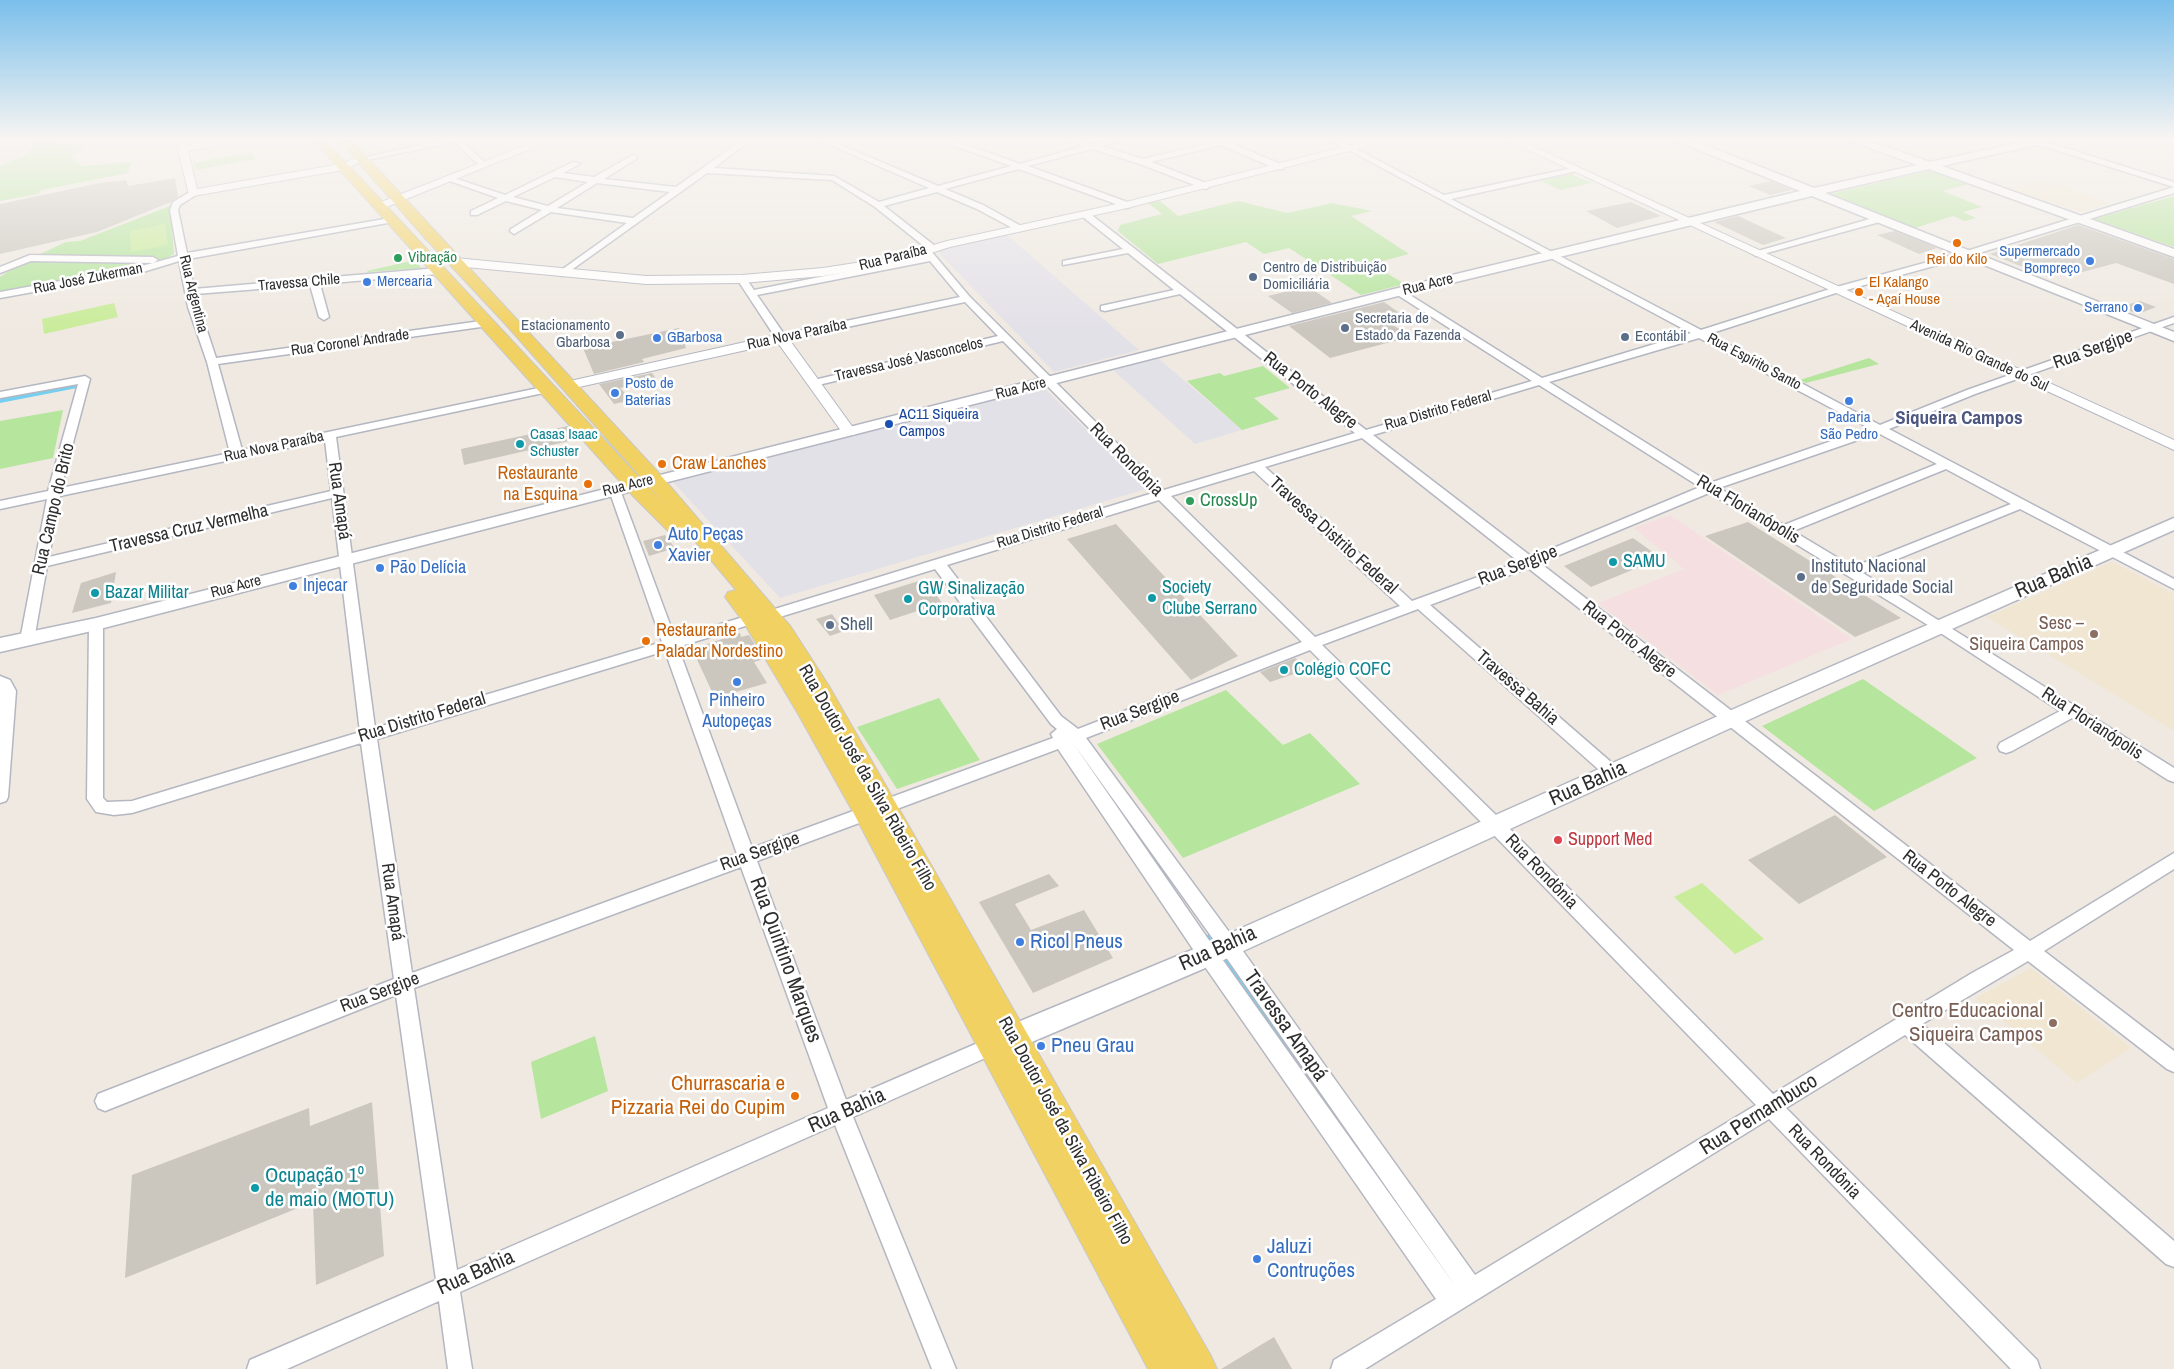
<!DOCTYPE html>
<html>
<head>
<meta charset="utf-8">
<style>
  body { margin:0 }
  canvas { display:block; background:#efe9e1 }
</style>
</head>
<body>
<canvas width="2174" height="1369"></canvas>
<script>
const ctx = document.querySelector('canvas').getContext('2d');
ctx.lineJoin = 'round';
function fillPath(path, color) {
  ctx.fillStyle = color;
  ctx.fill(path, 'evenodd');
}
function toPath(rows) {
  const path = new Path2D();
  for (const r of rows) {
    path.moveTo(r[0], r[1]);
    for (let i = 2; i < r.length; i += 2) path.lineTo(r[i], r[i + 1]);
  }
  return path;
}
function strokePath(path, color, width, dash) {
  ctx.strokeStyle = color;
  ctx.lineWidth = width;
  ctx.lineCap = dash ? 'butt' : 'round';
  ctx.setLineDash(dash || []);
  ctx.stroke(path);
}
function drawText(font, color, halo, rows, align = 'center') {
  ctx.font = font + ' "Archivo Narrow",sans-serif';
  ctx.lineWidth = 5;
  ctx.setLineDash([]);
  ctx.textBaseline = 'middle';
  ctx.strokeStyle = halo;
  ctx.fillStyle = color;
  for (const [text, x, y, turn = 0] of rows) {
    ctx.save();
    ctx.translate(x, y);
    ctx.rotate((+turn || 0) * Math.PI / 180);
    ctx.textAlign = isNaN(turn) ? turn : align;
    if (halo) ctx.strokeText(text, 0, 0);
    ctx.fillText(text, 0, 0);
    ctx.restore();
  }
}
const industrial = toPath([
  [1006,234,1139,350,1054,372,937,251,945,246],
  [1158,358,1242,430,1195,444,1113,370],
  [1043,387,1146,489,780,598,673,482]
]);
const education = toPath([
  [2044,180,2110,203,2082,212,2010,190],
  [2112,562,2174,594,2174,731,1987,617],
  [2031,968,2131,1048,2077,1083,1976,998]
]);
const medical = toPath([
  [0,140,25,140,31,143,20,156,0,163],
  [1670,515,1852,639,1718,695,1598,603,1684,569,1634,528]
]);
const green = toPath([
  [32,140,56,140,56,143,88,144,71,157,81,166,131,162,128,173,42,190,38,194,0,201,0,166,29,153,34,142],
  [251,152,256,159,196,170,194,163],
  [1933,170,1969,184,1943,191,1982,207,1963,212,1976,218,1965,221,1953,216,1915,228,1830,194],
  [1571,174,1591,183,1560,190,1541,181],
  [2174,196,2174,247,2094,219],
  [1160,201,1178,216,1238,201,1287,213,1332,203,1372,211,1351,216,1409,254,1371,264,1405,284,1361,295,1289,248,1264,254,1246,242,1158,264,1118,231,1120,225,1162,214,1148,203],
  [170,206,174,254,159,262,102,272,104,273,0,294,0,277,19,264,66,242,80,241],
  [415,260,421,268,368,272,367,271],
  [1869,358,1879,364,1806,383,1800,380],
  [1263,366,1290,388,1254,398,1279,419,1242,430,1187,381,1220,373,1224,376],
  [63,410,53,458,0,469,0,421],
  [1863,679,1977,758,1874,811,1762,726],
  [1226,690,1283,745,1310,733,1360,784,1183,858,1097,744],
  [939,698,980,760,897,789,857,727],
  [595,1036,608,1091,541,1119,531,1062]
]);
const pitch = toPath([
  [165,224,168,245,131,252,130,231],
  [114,303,118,317,44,334,42,319],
  [1702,883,1764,939,1735,954,1674,897]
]);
const canal = toPath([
  [73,381,77,382,79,385,77,388,0,403,0,395,73,381],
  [1210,934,1217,936,1432,1230,1435,1239,1432,1248,1423,1251,1414,1248,1203,948,1200,942,1203,936,1210,934]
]);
const building = toPath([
  [175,178,178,197,171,202,97,232,0,254,0,204,100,183,126,180,128,186],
  [1771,181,1792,190,1770,195,1749,186],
  [1631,202,1661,216,1617,228,1586,211],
  [1738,216,1786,238,1763,245,1714,222],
  [2078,225,2174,259,2174,284,2116,263,2079,273,2072,273,2053,265,2033,271,1990,254],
  [1895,231,1937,248,1919,254,1877,235],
  [1308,286,1332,303,1292,313,1268,296],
  [2140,301,2156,307,2138,314,2119,307],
  [1384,302,1408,319,1391,324,1401,330,1396,333,1402,339,1330,358,1289,326],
  [679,328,686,348,642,359,644,362,594,374,583,348],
  [652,373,657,380,620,388,625,393,623,402,614,404,599,384],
  [568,426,578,439,464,465,461,449],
  [1748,522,1901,618,1855,637,1705,536],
  [1116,524,1238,656,1191,680,1067,539],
  [665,535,675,548,649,556,643,541],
  [1633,538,1661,558,1591,587,1564,566],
  [116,572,111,603,72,613,81,583],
  [925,579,942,603,890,620,874,595],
  [832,614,844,631,830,636,816,619],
  [740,633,741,637,749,635,764,659,754,662,767,683,715,698,692,649],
  [1295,658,1309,669,1270,682,1260,672],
  [1835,815,1887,857,1799,904,1748,860],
  [1049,874,1059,886,1015,904,1031,930,1084,910,1113,958,1033,993,979,902],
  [372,1102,384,1256,316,1285,313,1202,125,1278,132,1175,309,1108,310,1126],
  [1274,1337,1292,1369,1221,1369]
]);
const minor = toPath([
  [178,140,186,140,186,151,180,151,178,140],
  [443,140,460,140,488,165,481,167,454,142,362,161,358,159,443,140],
  [742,140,751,140,714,168,834,176,879,202,929,188,819,140,829,140,938,186,1011,166,944,142,943,140,953,140,1020,164,1084,146,1069,140,1080,140,1093,144,1108,140,1119,140,1118,142,1101,146,1143,159,1214,142,1212,140,1223,140,1283,165,1283,169,1277,169,1221,145,1151,162,1208,184,1208,188,1205,189,1140,164,1092,149,1028,166,1130,203,1130,207,1127,208,1019,169,945,189,983,205,1021,226,1022,228,1018,231,977,209,937,192,884,206,935,246,935,250,931,251,970,297,1164,490,1355,433,1180,294,1105,311,1101,310,1101,306,1174,290,1128,253,1063,265,1063,261,1123,249,1083,217,1083,213,1089,213,1366,430,1532,381,1396,294,1396,290,1402,290,1542,378,1691,333,1330,140,1339,140,1444,195,1577,167,1577,171,1451,199,1701,330,1833,288,1957,254,2174,187,2030,142,2029,140,2040,140,2174,182,2174,193,1963,258,1839,292,1709,334,1880,425,1967,390,2174,317,2174,323,1975,394,1889,429,2174,579,2174,589,2020,509,1863,573,2174,768,2174,782,2168,780,2072,718,2012,751,2006,753,2000,751,1998,747,2000,743,2060,711,1936,630,1778,533,1709,493,1540,563,2030,941,2174,853,2174,869,2044,951,2174,1051,2174,1072,2167,1069,2028,961,1922,1024,2174,1241,2174,1267,2166,1264,1905,1035,1786,1108,2037,1360,2040,1369,2011,1369,1769,1119,1365,1369,1331,1369,1334,1360,1436,1299,1201,961,1058,749,757,861,846,1100,994,1036,1001,1039,1004,1045,1001,1051,853,1117,956,1369,932,1369,835,1125,460,1292,472,1369,448,1369,439,1301,287,1369,247,1369,250,1360,436,1280,396,995,105,1111,98,1108,95,1101,98,1094,394,979,361,743,132,813,114,815,96,812,87,799,89,624,91,621,96,619,101,621,103,624,103,798,107,802,132,801,360,732,332,498,47,566,34,640,32,643,27,645,22,643,20,640,47,499,0,509,0,501,48,491,78,384,0,398,0,392,85,376,90,379,61,488,230,453,207,362,188,307,179,261,143,272,0,298,0,292,142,266,178,256,170,210,173,202,193,190,197,193,196,195,180,205,178,210,187,253,396,217,397,219,393,222,188,259,194,289,438,268,443,271,438,274,320,284,329,317,324,320,319,317,310,285,195,294,216,358,488,320,493,323,488,326,218,364,242,450,548,386,554,389,548,392,336,437,375,728,662,642,609,490,611,487,619,487,675,638,753,614,758,616,760,619,758,622,678,647,752,848,1053,738,1051,734,1057,729,1051,724,935,569,770,620,765,618,763,615,765,612,1153,493,1003,341,814,386,810,385,808,383,810,381,998,336,965,302,781,341,777,340,737,279,739,277,745,277,754,290,926,256,921,250,925,247,875,207,832,180,707,173,563,276,560,275,560,271,627,223,551,212,514,234,510,231,511,229,542,210,506,201,477,215,471,215,471,211,498,198,444,179,451,177,505,195,573,162,580,164,563,173,594,177,633,155,637,157,636,159,604,179,676,187,742,140],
  [555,177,588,182,548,206,513,197,555,177],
  [597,183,670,192,633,218,557,208,597,183],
  [930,261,960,297,784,334,757,295,930,261],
  [1699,338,1869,428,1710,483,1549,382,1699,338],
  [1539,385,1700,487,1532,557,1373,435,1539,385],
  [1878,433,1937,464,1784,525,1719,488,1878,433],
  [1362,438,1519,562,1412,601,1265,467,1362,438],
  [325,440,331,491,49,557,60,496,325,440],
  [1946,469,2011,504,1853,567,1793,531,1946,469],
  [1254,471,1400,606,1315,637,1171,496,1254,471],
  [1159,500,1302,642,1078,729,1061,716,947,565,1159,500],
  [1528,568,2014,950,1972,973,1773,1094,1501,820,1322,645,1418,609,1607,777,1613,779,1619,777,1621,773,1619,769,1430,605,1528,568],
  [1310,650,1489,830,1756,1105,1475,1275,1235,940,1086,738,1310,650],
  [665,651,737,854,412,973,377,739,665,651],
  [1073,743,1221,950,1456,1287,1215,949,1073,743],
  [741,867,828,1108,457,1270,414,988,741,867],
  [1880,216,1884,219,1883,221,1756,256,1751,253,1880,216],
  [30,255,153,257,158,260,153,263,31,261,0,273,0,267,30,255],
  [0,676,10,680,16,691,8,797,6,801,0,803,0,676]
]);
const tertiary = toPath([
  [215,140,233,140,228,143,188,151,197,189,341,164,362,156,367,159,343,170,193,196,189,195,178,149,180,147,215,140],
  [539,140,552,140,384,208,380,209,375,206,376,204,539,140],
  [733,140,816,140,811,143,738,143,733,140],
  [1371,140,1386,140,1384,142,1127,208,950,247,896,264,823,276,742,283,646,284,455,266,449,262,455,258,646,276,742,275,823,268,894,257,947,241,1126,202,1371,140],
  [1507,140,1519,140,2174,440,2174,450,1507,140],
  [781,334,786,335,854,429,856,432,854,435,844,435,778,343,570,389,563,385,570,381,781,334]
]);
const secondary = toPath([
  [1678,140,1692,140,1814,188,1917,165,1853,142,1852,140,1866,140,1930,162,2032,140,2050,140,2045,143,1942,166,2174,249,2174,257,1929,169,1825,193,2174,332,2174,341,1812,196,1402,295,609,497,96,630,0,652,0,638,96,618,1394,289,1800,191,1679,142,1678,140],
  [2174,518,2174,530,1770,710,1217,963,999,1056,989,1052,985,1043,989,1034,1199,947,1754,700,2174,518]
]);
const primary = toPath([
  [313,140,325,140,667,507,508,327,424,237,339,140,351,140,657,471,791,627,829,686,1211,1356,1217,1369,1148,1369,853,812,797,712,744,623,725,597,728,592,736,590,689,534,680,538,673,536,634,497,313,140]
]);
const markers = [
  [1957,243,5,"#e8710a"],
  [398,258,5,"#2e9e5b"],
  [2090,261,5,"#3f7fe0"],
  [1253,277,5,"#5c6f8a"],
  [367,282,5,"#3f7fe0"],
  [1859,292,5,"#e8710a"],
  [2138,308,5,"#3f7fe0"],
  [1345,328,5,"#5c6f8a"],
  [620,335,5,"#5c6f8a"],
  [1625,337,5,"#5c6f8a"],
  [657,338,5,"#3f7fe0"],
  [615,393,5,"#3f7fe0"],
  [1849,401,5,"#3f7fe0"],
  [889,424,5,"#1a4fb4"],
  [520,444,5,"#0f9aa8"],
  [662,464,5,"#e8710a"],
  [588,484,5,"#e8710a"],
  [1190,501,5,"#2e9e5b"],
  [658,545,5,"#3f7fe0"],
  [1613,562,5,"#0f9aa8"],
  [380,568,5,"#3f7fe0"],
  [1801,577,5,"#5c6f8a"],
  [293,586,5,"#3f7fe0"],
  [95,593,5,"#0f9aa8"],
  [1152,598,5,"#0f9aa8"],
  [908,599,5,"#0f9aa8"],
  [830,625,5,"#5c6f8a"],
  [2094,634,5,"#8d6e63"],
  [646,641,5,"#e8710a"],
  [1284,670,5,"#0f9aa8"],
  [737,682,5,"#3f7fe0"],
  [1558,840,5,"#e0444e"],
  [1020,942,5,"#3f7fe0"],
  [2053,1023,5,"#8d6e63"],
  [1041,1046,5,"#3f7fe0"],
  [795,1096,5,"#e8710a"],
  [255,1188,5,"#0f9aa8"],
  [1257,1259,5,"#3f7fe0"]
];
const farShopnames = [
  ["Supermercado",2080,252,"right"],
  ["Bompreço",2080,269,"right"],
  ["Mercearia",377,282],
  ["Serrano",2128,308,"right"],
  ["GBarbosa",667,338],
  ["Posto de",625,384],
  ["Baterias",625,401],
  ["Padaria",1849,418,"center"],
  ["São Pedro",1849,435,"center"]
];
const farLeisurenames = [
  ["Vibração",408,258]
];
const farStreetnames = [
  ["Rua Paraíba",893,258,-14],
  ["Rua José Zukerman",88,279,-11],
  ["Travessa Chile",299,283,-5],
  ["Rua Acre",1428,285,-14],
  ["Rua Argentina",193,294,76],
  ["Rua Nova Paraíba",797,335,-12],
  ["Rua Coronel Andrade",350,343,-8],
  ["Avenida Rio Grande do Sul",1979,356,25],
  ["Travessa José Vasconcelos",909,360,-13],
  ["Rua Espírito Santo",1754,362,28],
  ["Rua Acre",1021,389,-14],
  ["Rua Distrito Federal",1438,411,-16],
  ["Rua Nova Paraíba",274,447,-12],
  ["Rua Acre",628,486,-14],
  ["Rua Distrito Federal",1050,528,-17],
  ["Rua Acre",236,587,-15]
];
const farFoodnames = [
  ["Rei do Kilo",1957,260],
  ["El Kalango",1869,283,"left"],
  ["- Açaí House",1869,300,"left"]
];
const farServicenames = [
  ["Centro de Distribuição",1263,268],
  ["Domiciliária",1263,285],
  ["Secretaria de",1355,319],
  ["Estado da Fazenda",1355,336],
  ["Estacionamento",610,326,"right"],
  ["Gbarbosa",610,343,"right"],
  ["Econtábil",1635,337]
];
const farTransitnames = [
  ["AC11 Siqueira",899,415],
  ["Campos",899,432]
];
const farCulturenames = [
  ["Casas Isaac",530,435],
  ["Schuster",530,452]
];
const streetNames = [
  ["Rua Sergipe",2093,350,-20],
  ["Rua Porto Alegre",1310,391,38],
  ["Rua Rondônia",1126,460,45],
  ["Rua Amapá",339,501,82],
  ["Rua Campo do Brito",54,509,-77],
  ["Rua Florianópolis",1748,510,31],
  ["Travessa Cruz Vermelha",189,529,-13],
  ["Travessa Distrito Federal",1333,536,42],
  ["Rua Sergipe",1518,566,-21],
  ["Rua Porto Alegre",1629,640,38],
  ["Travessa Bahia",1517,688,41],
  ["Rua Sergipe",1140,711,-21],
  ["Rua Distrito Federal",422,718,-17],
  ["Rua Florianópolis",2092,724,33],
  ["Rua Doutor José da Silva Ribeiro Filho",867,778,60],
  ["Rua Sergipe",760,852,-20],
  ["Rua Rondônia",1541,872,46],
  ["Rua Porto Alegre",1949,889,38],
  ["Rua Amapá",392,902,82],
  ["Rua Sergipe",380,993,-21],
  ["Rua Doutor José da Silva Ribeiro Filho",1065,1131,61],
  ["Rua Rondônia",1824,1162,46]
];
const foodNames = [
  ["Craw Lanches",672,464],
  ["Restaurante",578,474,"right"],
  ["na Esquina",578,495,"right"],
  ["Restaurante",656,631],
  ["Paladar Nordestino",656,652]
];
const leisureNames = [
  ["CrossUp",1200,501]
];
const shopNames = [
  ["Auto Peças",668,535],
  ["Xavier",668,556],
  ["Pão Delícia",390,568],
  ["Injecar",303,586],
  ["Pinheiro",737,701,"center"],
  ["Autopeças",737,722,"center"]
];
const cultureNames = [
  ["SAMU",1623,562],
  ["Society",1162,588],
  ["Clube Serrano",1162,609],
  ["GW Sinalização",918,589],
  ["Corporativa",918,610],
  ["Bazar Militar",105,593],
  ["Colégio COFC",1294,670]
];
const serviceNames = [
  ["Instituto Nacional",1811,567],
  ["de Seguridade Social",1811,588],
  ["Shell",840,625]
];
const educationNames = [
  ["Sesc –",2084,624],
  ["Siqueira Campos",2084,645]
];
const healthNames = [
  ["Support Med",1568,840]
];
const farDistrictnames = [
  ["Siqueira Campos",1959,419]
];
const nearStreetnames = [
  ["Rua Bahia",2054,577,-23],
  ["Rua Bahia",1588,784,-24],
  ["Rua Bahia",1218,949,-24],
  ["Rua Quintino Marques",785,960,70],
  ["Travessa Amapá",1285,1026,55],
  ["Rua Bahia",847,1111,-24],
  ["Rua Pernambuco",1759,1115,-32],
  ["Rua Bahia",476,1273,-24]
];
const nearShopnames = [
  ["Ricol Pneus",1030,942],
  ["Pneu Grau",1051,1046],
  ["Jaluzi",1267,1247],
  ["Contruções",1267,1271]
];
const nearEducationnames = [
  ["Centro Educacional",2043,1011],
  ["Siqueira Campos",2043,1035]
];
const nearFoodnames = [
  ["Churrascaria e",785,1084],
  ["Pizzaria Rei do Cupim",785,1108]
];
const nearCulturenames = [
  ["Ocupação 1º",265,1176],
  ["de maio (MOTU)",265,1200]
];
fillPath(industrial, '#e3e1e8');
fillPath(education, '#f0e6d1');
fillPath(medical, '#f5dfe0');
fillPath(green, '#b6e59e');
fillPath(pitch, '#c9ec9a');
fillPath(canal, '#75cff0');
fillPath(building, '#cbc7bf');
strokePath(minor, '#b4b7c1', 3);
strokePath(tertiary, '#b4b7c1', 2);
strokePath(secondary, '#b4b7c1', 3);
strokePath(primary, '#c9c9c9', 2);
fillPath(minor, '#fff');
fillPath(tertiary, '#fff');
fillPath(secondary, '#fff');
fillPath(primary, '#f2d163');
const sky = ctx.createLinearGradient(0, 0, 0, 331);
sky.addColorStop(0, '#7abfeb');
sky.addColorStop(0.42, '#f8f5f2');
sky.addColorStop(1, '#f8f5f200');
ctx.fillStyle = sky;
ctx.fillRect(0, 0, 2174, 331);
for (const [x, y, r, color] of markers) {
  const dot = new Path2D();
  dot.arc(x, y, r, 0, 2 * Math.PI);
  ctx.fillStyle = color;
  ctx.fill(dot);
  strokePath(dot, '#fff', 2);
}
drawText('15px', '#366cbe', '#fff', farShopnames, 'left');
drawText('15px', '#27864d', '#fff', farLeisurenames, 'left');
drawText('15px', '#2e2e2e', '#fff', farStreetnames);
drawText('15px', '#c56008', '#fff', farFoodnames);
drawText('15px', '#4e5e75', '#fff', farServicenames, 'left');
drawText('15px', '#164399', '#fff', farTransitnames, 'left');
drawText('15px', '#0d838f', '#fff', farCulturenames, 'left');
drawText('18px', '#2e2e2e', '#fff', streetNames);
drawText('18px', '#c56008', '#fff', foodNames, 'left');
drawText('18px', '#27864d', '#fff', leisureNames, 'left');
drawText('18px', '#366cbe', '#fff', shopNames, 'left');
drawText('18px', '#0d838f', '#fff', cultureNames, 'left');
drawText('18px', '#4e5e75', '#fff', serviceNames, 'left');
drawText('18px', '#785e54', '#fff', educationNames, 'right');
drawText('18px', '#be3a42', '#fff', healthNames, 'left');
drawText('bold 19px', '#4d5680', '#fff', farDistrictnames);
drawText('21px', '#2e2e2e', '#fff', nearStreetnames);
drawText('21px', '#366cbe', '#fff', nearShopnames, 'left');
drawText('21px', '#785e54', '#fff', nearEducationnames, 'right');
drawText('21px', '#c56008', '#fff', nearFoodnames, 'right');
drawText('21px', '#0d838f', '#fff', nearCulturenames, 'left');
</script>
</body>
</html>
